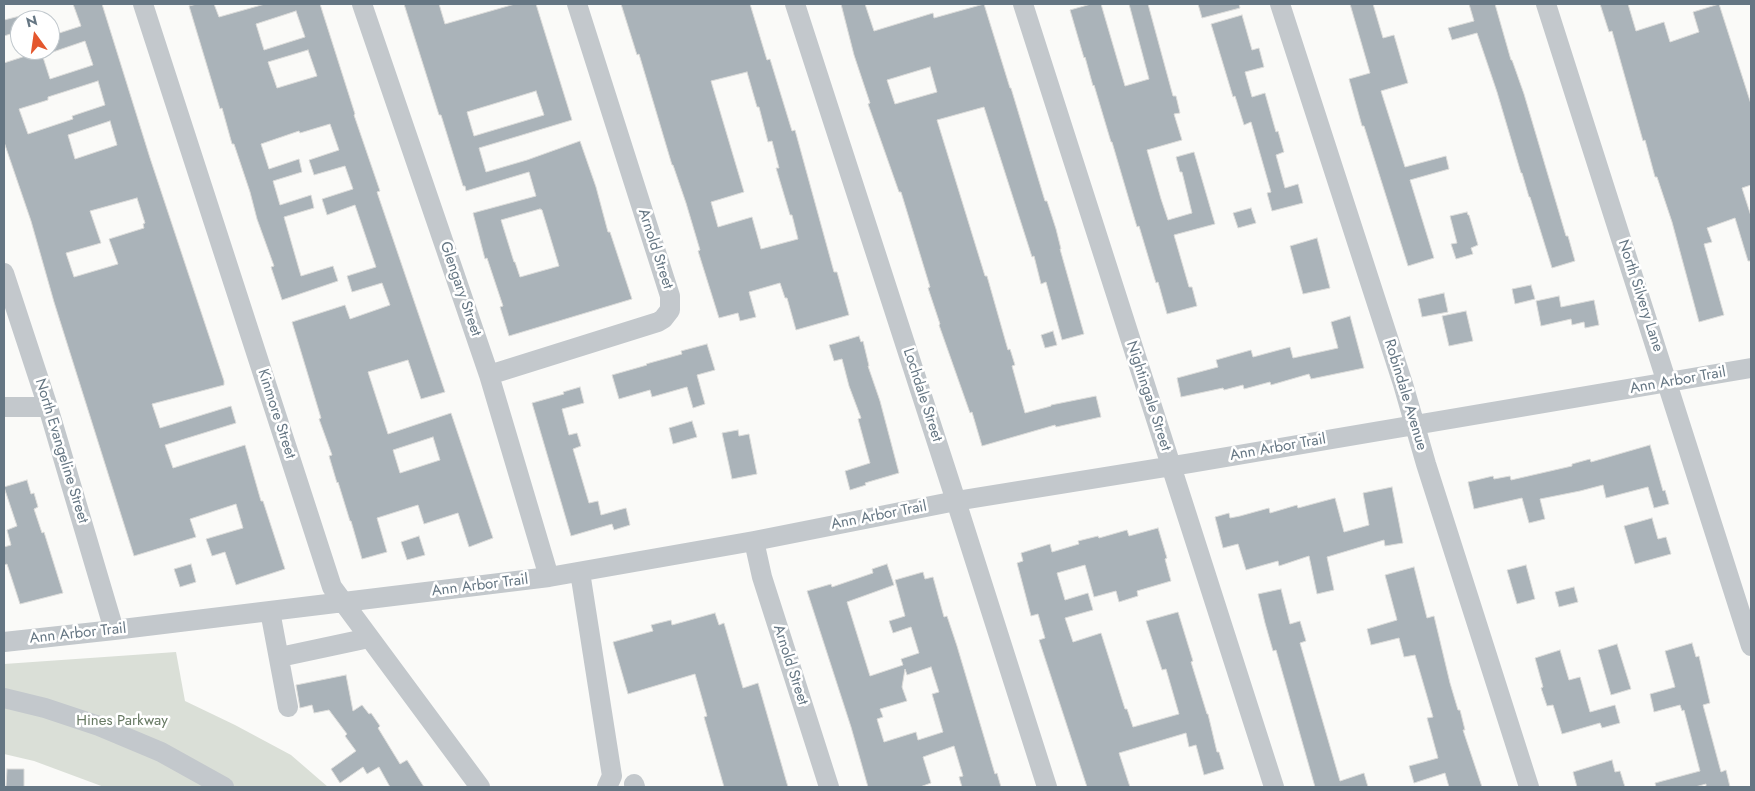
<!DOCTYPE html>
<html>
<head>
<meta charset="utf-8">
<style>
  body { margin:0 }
  #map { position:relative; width:1755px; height:791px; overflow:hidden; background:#fafaf8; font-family:Jost,sans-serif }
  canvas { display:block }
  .frame { position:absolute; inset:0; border:5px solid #657683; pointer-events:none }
  .north { position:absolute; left:10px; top:10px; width:50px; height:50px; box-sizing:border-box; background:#fff; border:1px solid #c1c8cd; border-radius:50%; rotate:346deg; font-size:14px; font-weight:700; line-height:20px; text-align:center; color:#657683 }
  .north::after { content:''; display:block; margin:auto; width:18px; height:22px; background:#e4572e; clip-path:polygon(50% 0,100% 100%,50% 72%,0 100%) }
</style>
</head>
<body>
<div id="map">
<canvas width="1755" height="791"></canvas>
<div class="frame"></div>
<div class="north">N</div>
</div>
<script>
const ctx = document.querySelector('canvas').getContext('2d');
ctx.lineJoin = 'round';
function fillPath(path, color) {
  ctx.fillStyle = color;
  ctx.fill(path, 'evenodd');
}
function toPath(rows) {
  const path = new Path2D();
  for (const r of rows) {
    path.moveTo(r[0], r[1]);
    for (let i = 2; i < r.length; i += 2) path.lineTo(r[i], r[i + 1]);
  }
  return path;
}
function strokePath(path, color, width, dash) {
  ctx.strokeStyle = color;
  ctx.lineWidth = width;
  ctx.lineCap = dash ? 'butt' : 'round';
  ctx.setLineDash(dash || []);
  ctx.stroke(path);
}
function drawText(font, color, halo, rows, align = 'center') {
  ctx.font = font + ' Jost,sans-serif';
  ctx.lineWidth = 5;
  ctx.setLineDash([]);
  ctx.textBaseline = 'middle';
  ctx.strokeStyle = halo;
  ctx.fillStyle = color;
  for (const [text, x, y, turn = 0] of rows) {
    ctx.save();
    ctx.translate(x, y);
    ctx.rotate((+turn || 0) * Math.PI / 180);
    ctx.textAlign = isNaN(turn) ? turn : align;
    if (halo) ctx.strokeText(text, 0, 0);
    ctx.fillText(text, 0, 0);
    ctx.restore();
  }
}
const green = toPath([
  [176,652,185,701,235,725,291,755,328,787,104,787,34,761,4,754,4,664]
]);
const building = toPath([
  [73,4,102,4,150,158,224,381,224,385,152,404,160,428,231,406,236,423,165,445,173,468,245,445,261,501,263,501,285,569,236,585,225,552,212,556,206,539,243,528,236,504,190,519,196,537,134,556,54,302,31,221,4,142,4,63,41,51,50,79,93,65,85,41,50,53,50,36,81,26,73,4],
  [98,81,105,105,72,116,73,119,28,134,19,109,48,100,48,97,98,81],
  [110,121,117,145,75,159,68,135,110,121],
  [137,198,145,223,143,224,144,228,109,239,118,264,74,277,66,253,101,243,90,211,137,198],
  [197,4,214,4,219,17,265,4,320,4,355,114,354,115,380,191,377,192,445,392,421,399,408,360,368,372,388,434,451,413,493,538,469,547,458,513,424,524,418,505,377,518,387,552,362,559,351,521,350,521,338,482,337,483,329,456,332,455,319,419,321,418,292,322,345,305,350,319,390,305,382,283,352,292,347,276,376,267,355,205,327,215,322,199,353,189,345,166,314,175,309,160,339,150,330,124,300,133,299,131,261,144,269,169,299,159,302,172,273,181,280,205,311,195,314,208,284,217,301,276,333,266,338,281,282,300,271,267,274,266,257,219,250,192,234,144,232,144,222,108,220,109,189,6,197,4],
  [296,11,305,37,264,50,256,24,296,11],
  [308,50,317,76,277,88,268,62,308,50],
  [433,437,440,460,400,473,393,450,433,437],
  [404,4,439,4,445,24,515,4,536,4,572,120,479,148,486,172,527,160,580,141,596,187,608,232,610,232,632,299,509,336,500,307,503,306,487,258,485,259,473,213,536,196,529,172,466,191,465,186,463,186,441,115,439,115,404,4],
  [536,91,544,115,474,136,467,112,536,91],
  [540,209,542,210,559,266,520,277,515,262,514,262,501,220,540,209],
  [621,4,750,4,767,60,770,59,792,131,795,130,834,272,837,272,849,315,796,330,787,298,785,298,780,283,749,292,756,317,740,321,738,313,719,318,698,251,700,250,686,203,673,165,672,165,639,54,637,55,621,4],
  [747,72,757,107,759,107,768,142,772,141,779,168,776,168,790,215,792,215,798,239,761,249,752,217,718,227,711,202,744,192,711,81,747,72],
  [841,4,865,4,874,31,933,13,934,18,984,4,1010,88,1011,88,1045,201,1047,201,1056,229,1061,249,1060,249,1084,334,1062,340,1046,282,1041,284,1034,256,1032,257,984,107,937,120,985,276,987,276,1008,350,1010,349,1015,365,1012,366,1025,413,1051,406,1051,405,1096,396,1101,417,1056,427,1055,425,982,446,972,412,970,413,939,325,940,324,928,288,930,287,901,192,899,192,868,104,870,103,854,55,841,4],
  [930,67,937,92,895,104,887,80,930,67],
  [1091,4,1101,4,1125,86,1149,79,1129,4,1148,4,1173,96,1176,96,1180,113,1174,114,1182,140,1147,150,1161,199,1168,220,1192,213,1182,172,1180,172,1176,157,1194,152,1215,224,1174,235,1189,287,1192,287,1197,306,1167,314,1158,282,1156,283,1139,226,1137,227,1112,142,1111,142,1094,85,1093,86,1085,57,1084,58,1070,10,1091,4],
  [1198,4,1239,4,1240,8,1202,18,1198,4],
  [1350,4,1373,4,1383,38,1394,35,1408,83,1381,91,1405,167,1446,156,1449,169,1410,180,1434,258,1408,266,1364,126,1362,126,1349,79,1370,73,1350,4],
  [1469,4,1495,4,1511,60,1512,60,1524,94,1566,236,1568,236,1575,261,1552,268,1530,197,1529,197,1522,173,1521,173,1497,92,1477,33,1452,40,1448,28,1474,21,1469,4],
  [1600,4,1628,4,1636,31,1664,22,1670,42,1699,32,1693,12,1719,4,1751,104,1751,185,1742,188,1751,216,1751,261,1748,261,1735,218,1707,228,1712,242,1704,244,1724,315,1699,322,1672,222,1657,177,1655,177,1645,140,1643,141,1612,31,1609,32,1600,4],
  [1242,15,1252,50,1259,48,1264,67,1245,72,1252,97,1265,93,1276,132,1278,131,1284,152,1276,155,1285,188,1298,184,1303,203,1272,211,1267,193,1271,192,1251,122,1244,125,1235,96,1233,97,1211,24,1242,15],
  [20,16,20,31,4,36,4,20,20,16],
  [1251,208,1256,223,1238,228,1233,213,1251,208],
  [1467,212,1468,215,1469,215,1478,245,1471,248,1473,254,1456,259,1451,244,1457,243,1450,216,1467,212],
  [1317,238,1330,288,1303,294,1290,246,1317,238],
  [1531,285,1535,299,1515,304,1512,289,1531,285],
  [1444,293,1448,312,1422,317,1418,299,1444,293],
  [1559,296,1561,307,1594,300,1599,325,1585,328,1584,322,1572,325,1571,319,1541,326,1536,301,1559,296],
  [1466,311,1473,341,1449,346,1442,316,1466,311],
  [1350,316,1364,368,1311,379,1309,374,1271,385,1270,382,1244,389,1243,385,1224,390,1223,388,1181,397,1177,378,1218,367,1216,360,1251,350,1253,357,1290,347,1293,358,1338,348,1331,322,1350,316],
  [1053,331,1057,345,1045,348,1041,335,1053,331],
  [859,336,861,342,863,341,869,366,868,366,880,401,899,473,865,483,866,485,850,490,845,471,870,463,858,419,861,418,849,386,842,359,834,361,829,345,859,336],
  [707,344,715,370,697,375,705,404,693,408,687,387,652,397,650,390,619,399,612,375,647,365,646,364,682,354,681,351,707,344],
  [580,387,584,403,562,409,569,435,577,433,581,446,573,449,589,503,598,501,601,515,626,508,630,525,614,530,612,524,571,536,532,403,564,394,563,392,580,387],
  [692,421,697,437,673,444,669,428,692,421],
  [738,430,739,436,749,434,757,474,732,479,722,433,738,430],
  [1650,445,1663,491,1665,490,1669,504,1654,508,1648,487,1606,498,1603,485,1580,491,1540,499,1545,519,1529,523,1522,498,1474,509,1468,482,1493,476,1494,479,1510,476,1511,480,1572,466,1572,464,1590,459,1591,462,1650,445],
  [27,480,31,494,34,493,38,507,34,509,42,533,44,532,63,593,20,604,7,564,4,565,4,547,11,545,7,530,17,526,4,487,27,480],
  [1392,487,1403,543,1385,546,1384,540,1327,557,1334,590,1317,594,1309,556,1279,566,1278,561,1246,570,1238,544,1223,548,1215,517,1229,513,1230,518,1240,516,1269,508,1270,513,1297,505,1298,508,1335,498,1344,532,1369,525,1363,493,1392,487],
  [1652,518,1658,539,1666,537,1671,554,1635,564,1624,526,1652,518],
  [1158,528,1167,558,1165,559,1171,581,1137,591,1138,596,1119,602,1116,591,1094,597,1085,565,1057,573,1065,600,1088,593,1093,610,1065,618,1073,642,1101,633,1125,709,1127,709,1133,727,1179,714,1166,669,1162,670,1146,621,1178,612,1193,661,1191,662,1207,714,1208,714,1217,752,1219,752,1224,769,1204,775,1196,745,1189,747,1186,733,1119,753,1130,787,1087,787,1039,640,1045,638,1038,614,1031,616,1017,563,1023,561,1021,553,1050,544,1052,552,1079,544,1078,541,1098,536,1099,538,1127,530,1129,536,1158,528],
  [419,536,425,555,407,560,401,542,419,536],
  [191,564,196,582,180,587,174,569,191,564],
  [887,564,894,585,847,602,870,676,903,665,901,659,919,653,911,627,893,633,889,621,905,616,895,580,923,572,925,579,933,577,944,617,947,616,957,646,995,774,997,773,1001,787,962,787,959,777,963,776,954,746,923,757,931,783,920,787,868,787,851,727,807,591,831,584,832,587,873,573,872,569,887,564],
  [931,667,939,692,932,694,943,732,918,740,916,732,884,742,877,719,883,717,880,709,907,701,902,687,905,669,907,675,931,667],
  [1526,565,1535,599,1517,604,1507,570,1526,565],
  [1414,567,1427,618,1434,616,1450,683,1458,710,1460,710,1465,730,1463,730,1482,787,1449,787,1445,773,1414,783,1409,766,1438,758,1427,718,1433,717,1415,655,1404,657,1399,638,1371,645,1367,629,1397,620,1385,575,1414,567],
  [1574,587,1578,602,1559,607,1555,592,1574,587],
  [1281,589,1290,624,1300,621,1306,641,1300,643,1340,781,1364,773,1368,787,1315,787,1276,650,1273,651,1265,623,1258,594,1281,589],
  [715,613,719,625,724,623,743,688,758,683,788,787,724,787,704,717,707,716,695,674,628,694,613,642,653,631,651,625,671,620,672,625,715,613],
  [1692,643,1696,657,1699,656,1710,703,1703,705,1721,772,1726,770,1730,787,1706,787,1706,784,1695,787,1656,787,1655,783,1700,771,1684,710,1682,711,1680,705,1654,712,1650,694,1675,687,1665,651,1692,643],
  [1617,644,1631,689,1611,695,1598,650,1617,644],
  [1560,650,1569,680,1580,677,1590,712,1615,705,1620,723,1602,728,1600,723,1562,734,1553,705,1547,706,1541,688,1543,687,1535,658,1560,650],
  [346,675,353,711,362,705,369,714,371,713,380,726,378,728,400,764,407,760,424,787,390,787,379,767,367,774,363,767,340,783,331,769,356,751,345,736,347,734,329,710,314,713,312,705,300,708,296,685,346,675],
  [1612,760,1615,772,1620,771,1625,787,1577,787,1573,772,1612,760],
  [7,769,24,769,24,787,6,787,7,769]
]);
const minor = toPath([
  [143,4,332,587,480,787],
  [362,4,489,375,549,577],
  [795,4,956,501,1047,787],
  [1023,4,1274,787],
  [1280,4,1403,384,1426,464,1529,787],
  [1546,4,1751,646],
  [4,273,48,407,114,630],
  [489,375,658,322,663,319,670,310,670,296,577,4],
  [4,407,48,407],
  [754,541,762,577,829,787],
  [580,572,612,776,607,787],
  [270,611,288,707],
  [4,642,114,630,549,577,754,541,956,501,1191,463,1751,368],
  [280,657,369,638],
  [4,698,45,708,99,726,161,752,224,787],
  [634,784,635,787]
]);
const streetNames = [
  ["Arnold Street",655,249,72],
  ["Glengary Street",460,289,71],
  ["North Silvery Lane",1640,296,72],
  ["Ann Arbor Trail",1678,381,-10],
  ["Lochdale Street",922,395,72],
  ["Robindale Avenue",1405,395,73],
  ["Nightingale Street",1148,396,72],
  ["Kinmore Street",276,414,72],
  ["Ann Arbor Trail",1278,448,-10],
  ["North Evangeline Street",61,451,73],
  ["Ann Arbor Trail",879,516,-11],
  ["Ann Arbor Trail",480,586,-7],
  ["Ann Arbor Trail",78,634,-6],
  ["Arnold Street",790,665,72]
];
const parkNames = [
  ["Hines Parkway",122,721]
];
fillPath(green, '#dadfd7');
fillPath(building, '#aab3b9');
strokePath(building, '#dcdcda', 1);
strokePath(minor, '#c3c8cc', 20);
drawText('15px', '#657683', '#fff', streetNames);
drawText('15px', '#687a64', '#fff', parkNames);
</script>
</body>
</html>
